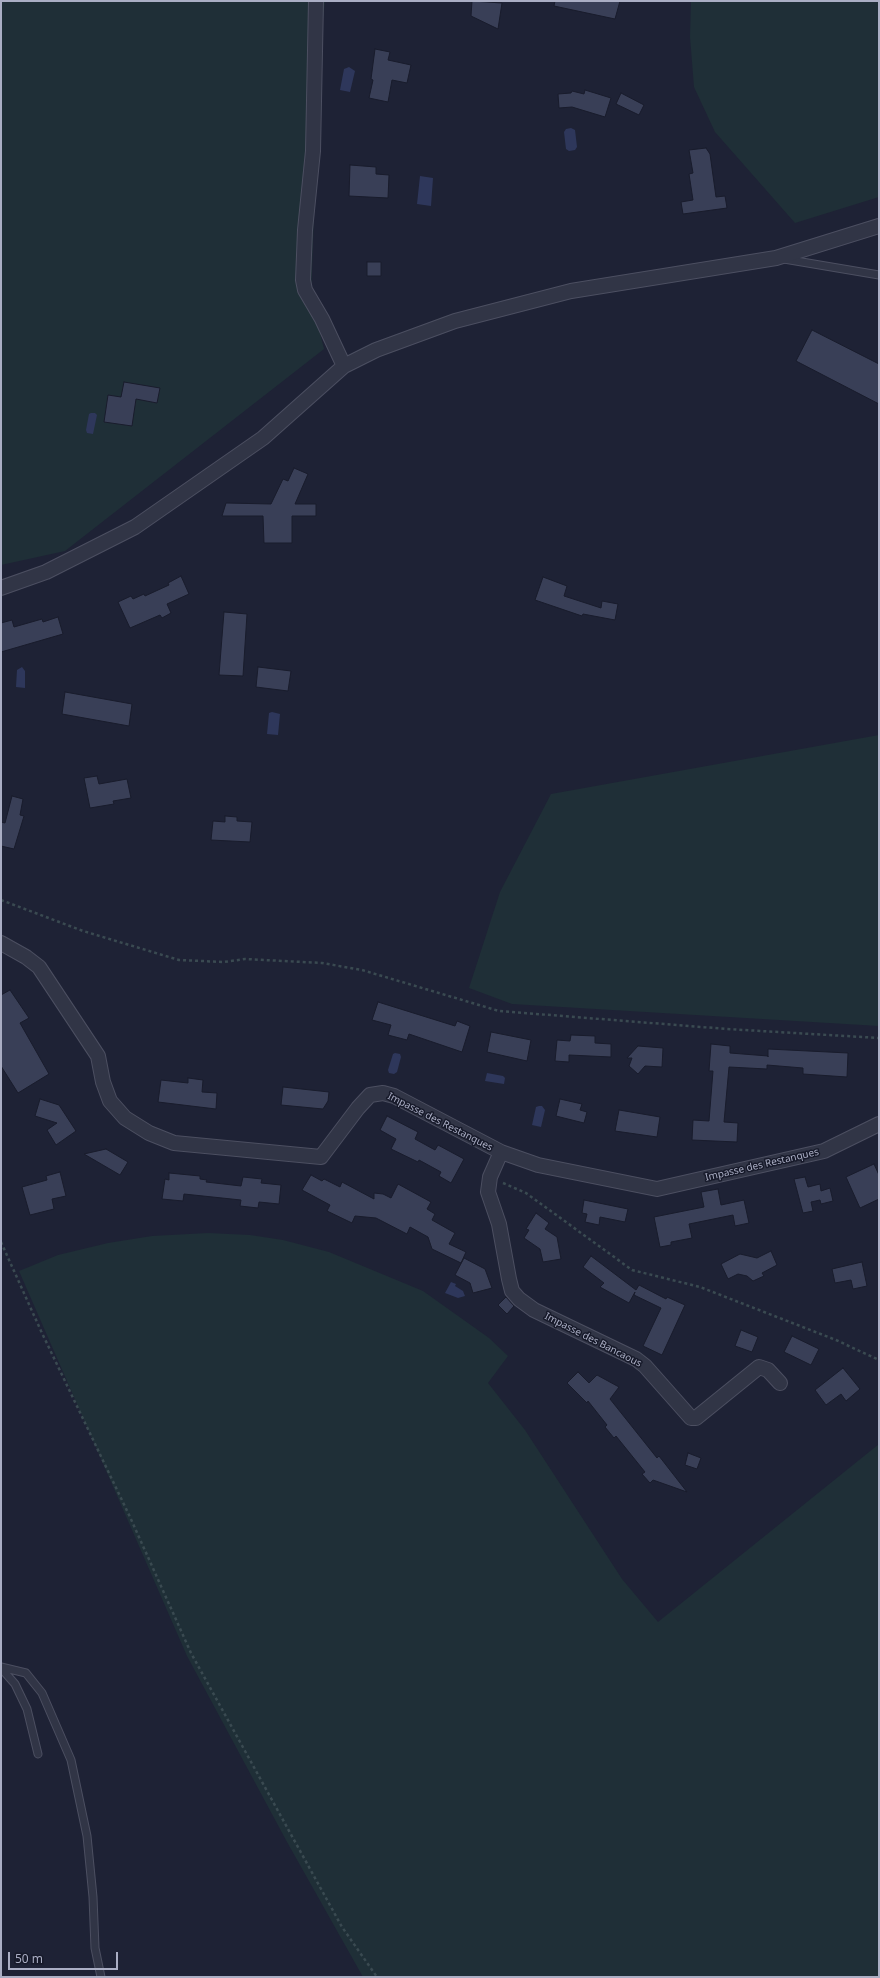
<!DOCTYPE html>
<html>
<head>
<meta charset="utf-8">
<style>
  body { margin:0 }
  #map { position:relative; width:880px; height:1978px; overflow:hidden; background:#1e2235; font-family:"Noto Sans",sans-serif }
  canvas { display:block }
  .frame { position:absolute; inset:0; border:2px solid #aaaec4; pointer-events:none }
  .scale { position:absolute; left:8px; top:1952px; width:110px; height:18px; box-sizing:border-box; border:2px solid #aaaec4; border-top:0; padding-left:5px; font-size:12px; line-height:14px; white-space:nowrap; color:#aaaec4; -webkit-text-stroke:3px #171a2a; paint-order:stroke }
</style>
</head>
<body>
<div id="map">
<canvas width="880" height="1978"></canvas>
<div class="frame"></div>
<div class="scale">50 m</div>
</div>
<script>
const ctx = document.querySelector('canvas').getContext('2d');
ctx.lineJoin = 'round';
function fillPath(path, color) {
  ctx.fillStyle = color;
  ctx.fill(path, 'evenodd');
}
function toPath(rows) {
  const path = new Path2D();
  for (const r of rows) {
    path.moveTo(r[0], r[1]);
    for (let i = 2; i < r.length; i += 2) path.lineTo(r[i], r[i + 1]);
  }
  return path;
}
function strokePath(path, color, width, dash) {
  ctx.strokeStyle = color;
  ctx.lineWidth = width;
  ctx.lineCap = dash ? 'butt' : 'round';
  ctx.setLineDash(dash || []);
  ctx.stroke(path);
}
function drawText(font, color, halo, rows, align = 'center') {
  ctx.font = font + ' "Noto Sans",sans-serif';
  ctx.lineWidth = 3;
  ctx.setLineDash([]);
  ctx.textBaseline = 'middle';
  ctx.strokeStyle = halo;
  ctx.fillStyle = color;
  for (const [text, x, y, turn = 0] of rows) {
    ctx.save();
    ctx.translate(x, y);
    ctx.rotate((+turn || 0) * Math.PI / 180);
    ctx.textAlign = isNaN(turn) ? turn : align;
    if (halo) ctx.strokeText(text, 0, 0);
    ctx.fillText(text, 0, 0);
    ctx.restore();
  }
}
const green = toPath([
  [1,1,325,1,320,46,311,298,324,349,65,551,1,565],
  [691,1,879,1,879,197,795,223,715,132,694,87,690,37],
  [879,735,879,1026,512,1004,469,988,500,892,551,794],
  [208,1233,250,1235,283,1240,329,1252,423,1291,489,1338,508,1356,488,1383,525,1430,622,1579,658,1622,879,1444,879,1977,363,1977,287,1842,187,1656,19,1271,58,1255,108,1243,152,1236]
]);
const water = toPath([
  [349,67,355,71,350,92,340,90,344,69],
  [571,128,575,130,577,147,575,150,569,151,566,149,564,132,566,129],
  [420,176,433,178,431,206,417,204],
  [91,413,95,413,97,415,93,434,87,433,86,430,89,414],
  [22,667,25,671,25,688,16,687,17,670],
  [272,712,280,714,278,735,267,734,269,713],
  [395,1053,400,1054,401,1057,397,1072,394,1074,389,1073,388,1070,393,1054],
  [487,1073,503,1076,505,1078,504,1084,485,1081],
  [539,1106,542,1106,545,1110,541,1127,532,1125,536,1107],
  [451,1282,456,1284,455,1286,463,1291,465,1296,458,1298,445,1293]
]);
const building = toPath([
  [472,1,502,3,498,29,471,16,472,1],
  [555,1,620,1,615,19,554,6,555,1],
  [375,49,390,52,388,60,411,65,407,83,392,80,388,102,369,98,373,80,371,79,375,49],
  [585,90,611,98,605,117,572,107,559,108,558,94,571,93,572,91,584,94,585,90],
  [621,93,644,105,639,115,616,104,621,93],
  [706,148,710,154,716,197,725,196,727,208,683,214,681,202,693,200,689,174,693,173,689,150,706,148],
  [350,165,376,167,376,174,389,175,388,198,349,196,350,165],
  [367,262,381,262,381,276,367,276,367,262],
  [812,330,879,364,879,404,796,361,812,330],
  [124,382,160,388,157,403,136,399,132,426,104,422,108,395,121,397,124,382],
  [294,468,308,474,295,504,316,504,316,516,292,516,292,543,264,543,263,516,222,516,226,503,271,504,283,479,288,481,294,468],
  [181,576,189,594,167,604,171,613,162,618,160,615,130,628,118,602,131,596,133,599,144,594,145,596,169,585,168,583,181,576],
  [543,577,567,586,564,596,601,608,602,601,618,604,615,620,583,614,582,616,535,600,543,577],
  [224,612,247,614,243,676,219,675,224,612],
  [58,617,63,634,1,652,1,623,12,620,14,627,42,619,43,622,58,617],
  [258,667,291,671,288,691,256,687,258,667],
  [65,692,132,704,129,726,62,714,65,692],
  [97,776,99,784,127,779,131,798,113,801,114,804,90,808,84,778,97,776],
  [12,796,23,799,20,815,24,816,14,849,1,846,1,822,5,823,12,796],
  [225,816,237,817,237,821,252,822,250,842,211,840,213,821,225,822,225,816],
  [10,990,29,1018,20,1023,49,1074,18,1093,1,1066,1,995,10,990],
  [378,1002,455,1026,457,1021,470,1026,462,1052,409,1034,407,1040,388,1035,391,1025,372,1020,378,1002],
  [491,1032,531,1040,527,1061,487,1052,491,1032],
  [571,1035,595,1036,595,1043,611,1044,611,1057,569,1055,569,1062,555,1061,557,1040,570,1041,571,1035],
  [711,1044,730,1046,730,1053,768,1056,768,1057,768,1049,848,1053,847,1077,803,1074,803,1068,767,1065,767,1069,729,1067,724,1122,738,1123,737,1142,692,1140,693,1120,709,1121,713,1071,709,1071,711,1044],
  [638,1046,663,1048,662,1067,645,1066,638,1074,629,1066,632,1058,627,1058,638,1046],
  [188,1078,203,1080,202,1092,217,1093,216,1109,158,1102,161,1080,188,1083,188,1078],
  [283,1087,329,1092,328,1101,323,1109,281,1105,283,1087],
  [40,1099,59,1105,76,1131,56,1145,47,1130,57,1123,35,1116,40,1099],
  [560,1099,582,1104,580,1110,587,1112,584,1123,556,1116,560,1099],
  [619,1110,660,1117,657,1137,615,1131,619,1110],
  [387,1116,418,1132,415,1139,435,1150,438,1145,464,1159,451,1183,439,1176,441,1172,419,1160,418,1162,391,1149,396,1139,380,1130,387,1116],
  [106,1149,128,1162,120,1175,84,1154,106,1149],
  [874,1164,879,1175,879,1199,860,1208,846,1177,874,1164],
  [60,1172,66,1196,52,1199,54,1209,30,1215,22,1187,47,1180,46,1176,60,1172],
  [169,1173,200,1176,200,1179,207,1180,206,1182,241,1186,243,1177,262,1179,261,1183,281,1185,279,1204,259,1202,258,1208,240,1206,241,1200,184,1194,183,1201,162,1199,165,1179,169,1180,169,1173],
  [311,1175,322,1181,324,1179,340,1187,342,1182,374,1199,374,1193,383,1194,391,1198,398,1184,431,1202,427,1209,435,1214,432,1220,455,1233,449,1244,466,1252,461,1263,432,1249,428,1237,410,1227,407,1234,376,1218,355,1216,352,1223,327,1211,330,1205,302,1190,311,1175],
  [805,1177,808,1187,820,1184,821,1191,830,1188,833,1201,821,1204,820,1200,811,1202,813,1211,803,1213,794,1179,805,1177],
  [718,1189,721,1205,744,1200,749,1223,735,1226,733,1215,689,1224,692,1238,671,1242,671,1245,660,1247,654,1217,704,1207,701,1192,718,1189],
  [584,1200,628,1209,625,1222,600,1217,599,1225,585,1222,587,1214,582,1213,584,1200],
  [536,1213,549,1223,545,1229,557,1237,561,1259,543,1262,540,1249,524,1238,529,1230,526,1229,536,1213],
  [771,1251,777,1265,762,1273,764,1276,753,1281,747,1276,738,1274,728,1279,721,1264,740,1254,757,1258,771,1251],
  [591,1256,636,1290,639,1285,666,1299,667,1297,685,1305,662,1355,643,1346,661,1308,634,1295,635,1292,629,1303,600,1287,604,1283,583,1267,591,1256],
  [464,1258,485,1269,492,1288,473,1293,470,1283,455,1275,464,1258],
  [862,1262,867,1286,853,1289,851,1280,835,1283,832,1269,862,1262],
  [506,1297,514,1306,507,1314,498,1305,506,1297],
  [741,1330,758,1337,752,1352,735,1346,741,1330],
  [792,1336,819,1349,811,1365,784,1352,792,1336],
  [843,1368,860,1389,846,1401,841,1394,826,1405,815,1390,843,1368],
  [578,1372,589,1383,597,1375,619,1387,610,1399,657,1458,659,1456,687,1492,653,1480,650,1483,642,1474,645,1472,616,1436,614,1438,605,1427,607,1425,588,1401,587,1403,567,1383,578,1372],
  [688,1453,701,1458,697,1469,685,1465,688,1453]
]);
const path = toPath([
  [1,900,83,931,179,960,224,962,245,959,322,963,362,970,499,1011,727,1029,879,1038],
  [503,1183,526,1193,632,1270,700,1287,836,1340,879,1360],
  [1,1242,41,1331,130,1517,191,1653,342,1927,377,1977]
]);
const lane = toPath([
  [784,259,879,275],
  [1,1667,26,1673,42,1693,71,1760,87,1836,93,1897,95,1948,101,1977],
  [1,1668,15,1684,27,1709,38,1754]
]);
const street = toPath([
  [316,1,313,151,305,230,303,280,305,290,322,319,344,366],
  [1,588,46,572,135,527,263,438,344,366,376,350,455,321,571,291,776,258,879,226],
  [1,943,26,957,39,967,98,1056,103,1082,110,1101,125,1118,149,1133,174,1143,321,1157,358,1108,370,1095,383,1093,394,1096,501,1152,538,1165,657,1189,824,1151,879,1124],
  [501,1152,490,1177,488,1192,499,1224,509,1279,512,1291,519,1299,534,1310,636,1359,645,1366,691,1418,696,1418,759,1367,768,1370,780,1383]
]);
const streetNames = [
  ["Impasse des Restanques",440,1122,27],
  ["Impasse des Restanques",762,1165,-13],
  ["Impasse des Bancaous",593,1340,27]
];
fillPath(green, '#1f2f37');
fillPath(water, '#2e375b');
fillPath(building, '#393f57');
strokePath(building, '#191c2c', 1);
strokePath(lane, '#4c4f61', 9);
strokePath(street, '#4c4f61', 16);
strokePath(path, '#3a4a51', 2.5, [3, 3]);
strokePath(lane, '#313546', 7);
strokePath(street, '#313546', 14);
drawText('10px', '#aaaec4', '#171a2a', streetNames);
</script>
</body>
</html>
